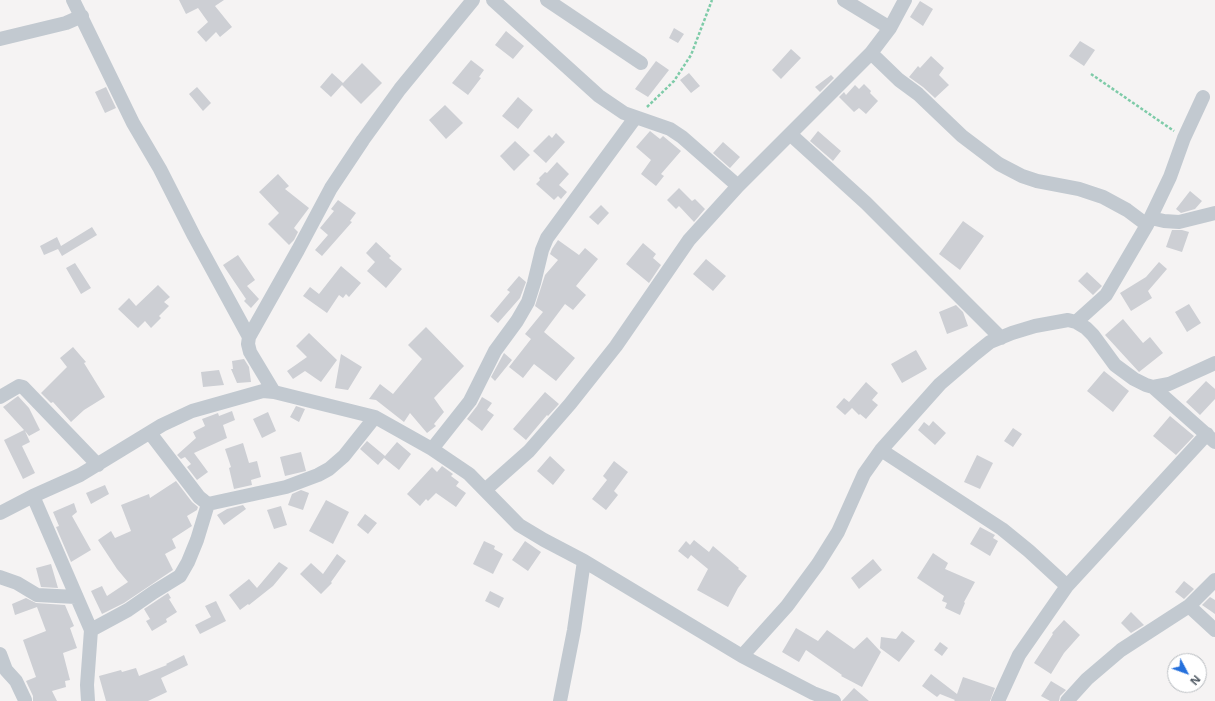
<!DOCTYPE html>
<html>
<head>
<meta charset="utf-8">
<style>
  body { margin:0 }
  #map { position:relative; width:1215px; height:701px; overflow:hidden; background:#f5f3f3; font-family:"Noto Sans",sans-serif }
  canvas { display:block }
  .north { position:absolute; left:1167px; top:653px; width:40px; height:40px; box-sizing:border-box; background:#fff; border:1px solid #b7bbbf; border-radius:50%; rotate:131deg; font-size:11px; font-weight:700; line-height:16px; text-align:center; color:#4b555f }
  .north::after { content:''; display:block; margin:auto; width:14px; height:18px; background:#2570dc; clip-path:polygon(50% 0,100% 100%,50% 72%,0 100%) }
</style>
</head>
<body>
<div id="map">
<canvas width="1215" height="701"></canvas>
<div class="north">N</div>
</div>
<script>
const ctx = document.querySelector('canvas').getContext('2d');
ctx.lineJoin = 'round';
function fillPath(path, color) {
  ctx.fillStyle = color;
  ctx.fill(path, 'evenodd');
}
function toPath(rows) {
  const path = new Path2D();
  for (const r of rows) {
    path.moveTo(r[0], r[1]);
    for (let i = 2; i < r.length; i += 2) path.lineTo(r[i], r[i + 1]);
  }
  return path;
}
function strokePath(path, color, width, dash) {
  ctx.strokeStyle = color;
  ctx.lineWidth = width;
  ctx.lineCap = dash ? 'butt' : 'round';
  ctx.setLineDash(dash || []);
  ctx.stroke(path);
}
const building = toPath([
  [179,0,224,0,215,6,232,27,220,37,216,32,206,42,197,32,208,22,198,8,186,14],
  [920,1,933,9,923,26,910,17],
  [674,28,684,34,678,43,669,38],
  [506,31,524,46,513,59,495,45],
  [1080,41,1095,50,1084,66,1069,56],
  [791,49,801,58,781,79,772,70],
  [931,56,944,68,939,75,949,85,935,98,923,87,909,77,918,66,920,68],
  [471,60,484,70,479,77,481,78,468,95,452,83],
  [656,61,669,70,648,97,635,89],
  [362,63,382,83,361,104,342,85,331,97,320,87,332,73,343,83],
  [689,73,700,86,691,93,680,80],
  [831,75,834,78,820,92,815,87],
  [864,84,871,91,870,93,878,101,866,114,859,108,854,112,839,97,844,92,846,95,855,85,859,89],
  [106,87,116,108,105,113,95,92],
  [197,87,211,103,203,111,189,94],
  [518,97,533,110,518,129,502,116],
  [445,105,463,123,446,139,429,120],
  [650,131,660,139,663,136,681,151,661,174,664,176,656,186,641,174,651,160,636,147],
  [818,131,841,151,833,161,810,141],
  [556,133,565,142,546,163,533,151,549,135,552,138],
  [515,141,530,155,514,171,500,156],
  [723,142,740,157,730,168,713,153],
  [557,162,569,174,559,185,567,192,561,199,558,196,554,200,536,184,540,180,539,178,545,172,547,173],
  [278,174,289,186,285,189,309,208,294,228,298,232,294,240,289,245,268,224,279,213,259,192],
  [679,188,692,201,695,199,705,209,694,222,679,206,676,209,667,200],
  [1190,191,1202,201,1195,209,1181,213,1176,209],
  [338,200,356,213,350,221,352,222,322,256,315,250,328,235,320,228,334,211,331,209],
  [601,205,609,213,598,225,589,217],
  [963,221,984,236,960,270,939,254],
  [92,227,97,235,62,256,58,249,44,255,40,246,57,237,61,246],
  [1172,230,1182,230,1189,232,1182,252,1166,247],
  [558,240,579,255,585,248,598,259,576,286,586,295,573,310,565,304,544,332,575,358,556,381,534,364,523,378,509,367,531,339,525,334,543,312,535,306,545,275,558,260,550,254,552,249],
  [376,242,391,256,389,258,402,269,386,288,367,271,375,262,366,253],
  [643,243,656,254,653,258,661,265,649,283,626,264],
  [238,255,255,280,247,286,259,299,251,308,244,301,246,299,223,265],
  [706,259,726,276,713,291,693,274],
  [1159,262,1167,269,1148,291,1152,298,1131,311,1120,293,1146,277],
  [75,263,91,288,81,294,66,268],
  [341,266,361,283,349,297,346,294,343,298,339,295,327,313,303,296,310,287,319,294],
  [1087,272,1102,286,1093,295,1078,281],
  [519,276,526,282,520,298,498,323,490,316,510,292,507,290],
  [158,285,170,297,164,302,169,306,159,316,161,318,151,328,145,321,138,328,118,309,129,298,136,306],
  [1189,304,1201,323,1187,332,1175,312],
  [956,305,963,312,968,326,947,334,939,312],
  [1123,319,1143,343,1150,337,1163,353,1139,372,1105,335],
  [426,327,464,366,434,398,444,412,434,424,436,426,427,433,410,413,404,422,376,400,369,399,380,384,393,394,422,359,408,345],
  [309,333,337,360,321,382,305,371,293,379,287,371,307,357,296,346],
  [73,347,86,362,84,363,105,397,84,410,71,422,53,402,51,403,41,393,67,367,60,358],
  [916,350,927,369,902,383,891,364],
  [504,353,512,360,495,381,491,377],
  [341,354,362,367,348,390,335,388],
  [244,359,249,367,251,382,237,383,231,369,233,369,232,361],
  [219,370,224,385,203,387,201,372],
  [1104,371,1129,391,1113,412,1087,391],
  [1206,381,1215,389,1215,399,1200,415,1186,402],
  [866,382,878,393,872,400,878,405,866,419,860,414,859,415,852,408,845,415,836,407,844,398,849,402],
  [545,392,559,404,548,416,547,415,526,440,513,429],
  [18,396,29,408,40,430,29,436,25,431,30,442,22,446,35,473,23,479,4,440,24,430,3,407],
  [482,397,492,403,487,410,494,415,482,431,467,419,477,406],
  [296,406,305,409,299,422,290,417],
  [232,411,235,420,223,425,227,438,194,453,208,472,197,480,187,467,191,464,185,457,181,459,177,455,196,438,193,432,205,426,202,419,218,413,219,416],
  [268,412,276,431,262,438,253,419],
  [1170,416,1194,436,1176,455,1153,436],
  [933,421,946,433,935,445,918,430,924,422,929,426],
  [1013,428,1022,434,1013,447,1004,441],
  [367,441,385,456,397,442,411,454,399,470,384,458,378,465,360,449],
  [243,443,249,463,257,461,261,477,251,480,252,485,234,489,229,468,231,467,225,449],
  [301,452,306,471,285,476,280,457],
  [977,455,993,463,980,489,964,482],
  [550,456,565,470,553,485,537,471],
  [614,461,628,472,614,491,618,495,606,510,592,499,607,480,603,476],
  [442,466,453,474,451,476,459,482,456,486,466,493,456,507,436,493,428,501,426,499,420,506,407,494,432,467,437,472],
  [176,481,192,502,198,507,197,510,187,516,192,526,172,539,176,548,165,554,173,570,124,603,102,614,91,591,102,586,107,596,128,582,117,569,98,540,111,531,115,538,131,531,121,505,149,494,150,498],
  [105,485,109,494,91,504,86,493],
  [301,490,309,493,303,510,288,505,292,494],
  [326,500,349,512,333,544,309,531],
  [74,503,77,512,72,516,91,550,71,562,56,527,59,526,53,512],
  [243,505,246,509,224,525,217,515,227,509],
  [281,506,287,525,274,529,267,510],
  [365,514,377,523,368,534,357,525],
  [980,527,995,535,993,538,998,541,990,556,970,544],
  [694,540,709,552,713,546,739,568,738,569,747,576,738,588,728,607,697,590,708,569,691,555,688,559,678,551,686,541,690,545],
  [484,541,495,546,494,549,503,554,493,574,473,564],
  [525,541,541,552,528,571,512,560],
  [933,553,948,563,945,569,975,582,964,602,965,603,960,615,945,608,947,603,942,601,944,596,917,578],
  [337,554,346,561,331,582,332,583,321,594,300,574,311,563,323,574],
  [873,559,882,570,859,589,851,578],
  [279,562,288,568,273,586,249,605,248,604,240,610,229,595,249,579,257,588],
  [51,564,58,588,41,587,36,568],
  [1184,581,1194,589,1184,599,1175,592],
  [490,591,504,598,499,608,485,601],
  [168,593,171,598,169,599,177,612,166,619,167,622,152,631,146,621,150,619,144,609],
  [1210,597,1215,600,1215,614,1202,605],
  [26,598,36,603,65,605,74,626,70,628,77,648,63,653,70,680,65,681,66,687,52,691,57,701,33,701,33,696,26,681,36,677,23,640,46,631,37,607,15,615,12,604],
  [216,601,226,621,200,634,195,625,211,617,205,606],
  [1131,612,1144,625,1131,633,1121,623],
  [1064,620,1080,635,1064,653,1051,674,1034,663,1053,634,1052,633],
  [796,628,818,641,827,630,854,649,867,637,881,652,862,687,841,676,842,675,806,650,799,662,782,652],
  [902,631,915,641,899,662,880,648,881,637,896,639],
  [940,642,948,648,942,656,934,650],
  [184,655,188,665,161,678,167,692,148,701,106,701,99,676,121,670,122,672,136,668,139,676,167,665,166,664],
  [931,674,957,694,963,677,995,688,990,701,954,701,955,700,940,694,937,697,922,686],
  [1051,681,1066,690,1060,696,1059,701,1050,701,1041,696],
  [854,688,869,701,842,701]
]);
const path = toPath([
  [1091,74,1174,131],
  [647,107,674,81,691,55,712,0]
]);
const minor = toPath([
  [73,0,133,123,160,169,194,236,249,337],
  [493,0,599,96,624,113,670,129,682,137,738,186],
  [547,0,641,63],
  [844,0,890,28],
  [0,39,66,23,82,16],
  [871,53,899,80,918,94,962,136,999,164,1022,176,1037,181,1079,189,1103,197,1127,210,1147,225],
  [790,134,866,203,1001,338],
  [1151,218,1164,221,1179,222,1215,213],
  [1076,322,1106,295,1147,225,1170,177,1184,138,1203,97],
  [1153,387,1215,442],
  [274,392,250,352,248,344,249,337,298,250,331,188,363,140,400,89,473,0],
  [0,397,19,386,23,387,98,465],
  [150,433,199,497,204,501,208,504,286,487,318,475,329,469,344,456,375,417],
  [432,449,470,401,495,351,517,321,528,302,534,283,542,250,547,238,635,118],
  [881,450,1002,529,1029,551,1067,586],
  [485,490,529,451,570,404,616,346,689,240,738,186,871,53,890,28,905,0],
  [33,496,91,630,87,685,88,701],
  [0,513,33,496,80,475,162,425,192,411,263,391,274,392,375,417,432,449,469,474,519,525,544,540,584,561,742,656,813,693,834,701],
  [0,577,17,583,37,595,76,597],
  [1189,606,1215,630],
  [91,630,128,610,154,592,180,576,188,562,197,540,208,504],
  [0,654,6,670,16,681,25,700],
  [742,656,787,606,818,564,838,532,864,474,881,450,940,384,975,354,990,342,1012,333,1035,326,1068,320,1076,322,1086,328,1093,335,1115,365,1134,379,1146,385,1153,387,1169,384,1215,363],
  [560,701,574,630,584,561],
  [998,701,1019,655,1067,586,1207,434],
  [1067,701,1087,679,1121,650,1189,606,1215,580]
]);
fillPath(building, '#cdcfd4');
strokePath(path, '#7ecba8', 2.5, [3, 2]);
strokePath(minor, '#c2c9d0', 14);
</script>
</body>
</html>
